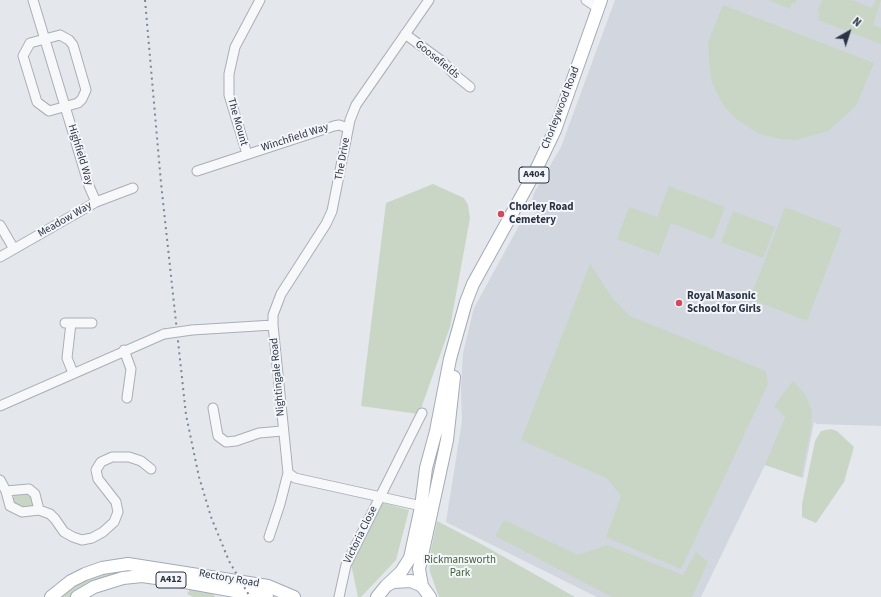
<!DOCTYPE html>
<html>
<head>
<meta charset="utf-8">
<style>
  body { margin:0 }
  #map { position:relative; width:881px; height:597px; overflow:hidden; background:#e4e7ec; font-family:"Source Sans 3",sans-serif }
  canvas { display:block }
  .north { position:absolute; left:829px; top:12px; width:40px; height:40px; -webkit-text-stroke:3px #f4f6f9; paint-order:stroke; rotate:39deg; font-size:11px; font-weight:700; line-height:16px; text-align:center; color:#2b3445 }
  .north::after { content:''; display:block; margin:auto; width:14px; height:18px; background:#2b3445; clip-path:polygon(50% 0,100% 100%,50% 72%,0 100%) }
</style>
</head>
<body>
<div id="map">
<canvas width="881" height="597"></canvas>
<div class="north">N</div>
</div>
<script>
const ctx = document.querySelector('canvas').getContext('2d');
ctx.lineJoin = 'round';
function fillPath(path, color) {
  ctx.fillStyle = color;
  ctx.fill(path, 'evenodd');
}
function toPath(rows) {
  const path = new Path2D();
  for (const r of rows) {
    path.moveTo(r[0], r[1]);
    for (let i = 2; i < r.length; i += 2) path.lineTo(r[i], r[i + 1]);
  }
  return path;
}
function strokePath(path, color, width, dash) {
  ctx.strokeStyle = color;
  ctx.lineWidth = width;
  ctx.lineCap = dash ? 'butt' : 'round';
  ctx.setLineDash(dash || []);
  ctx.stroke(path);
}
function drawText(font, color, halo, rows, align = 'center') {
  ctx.font = font + ' "Source Sans 3",sans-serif';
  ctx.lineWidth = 4;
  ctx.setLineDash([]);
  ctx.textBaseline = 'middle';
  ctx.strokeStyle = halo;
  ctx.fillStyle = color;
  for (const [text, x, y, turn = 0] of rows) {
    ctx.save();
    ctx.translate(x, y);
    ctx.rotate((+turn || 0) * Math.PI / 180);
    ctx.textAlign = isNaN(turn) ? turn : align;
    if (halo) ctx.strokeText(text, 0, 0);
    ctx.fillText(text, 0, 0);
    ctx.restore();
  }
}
const built = toPath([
  [615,0,881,0,881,426,817,424,814,422,803,478,765,465,701,597,597,597,446,522,462,421,461,388,463,353,474,308,521,222,531,220,536,212,531,203,534,193,561,147]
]);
const green = toPath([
  [768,0,797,0,795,4,792,3,790,9],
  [822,0,852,0,872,8,876,0,881,0,873,25,881,28,881,44,818,20,820,13,817,12],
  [723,5,874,63,856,106,828,131,796,140,781,139,759,134,736,119,723,105,712,83,709,62,708,42],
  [433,184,464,198,468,205,470,218,450,327,419,414,361,406,386,203],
  [669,186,725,207,713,239,671,223,659,255,617,239,629,207,657,217],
  [785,207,842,229,807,321,750,299],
  [733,211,775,227,763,258,721,242],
  [590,264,614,300,630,316,766,371,768,384,681,569,606,537,621,496,608,479,521,440],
  [793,381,805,394,812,410,811,428,801,477,765,465,785,417,774,406],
  [831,429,837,431,854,447,844,482,816,523,802,517,802,504,815,441,821,431],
  [25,492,30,494,34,502,30,508,22,509,14,503,12,499,16,494],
  [383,503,409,510,396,560,361,597,358,597,351,564,375,512],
  [504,520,578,555,607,545,683,575,696,552,708,562,692,597,612,597,495,536],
  [437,521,483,545,575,597,439,597,430,572,429,559],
  [119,568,144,569,81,590,70,597,54,597,66,587],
  [190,589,213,593,215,597,193,597,187,594]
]);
const minor = toPath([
  [33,0,89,186,96,202],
  [586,0,598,8],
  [405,34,443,62,454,74,470,87],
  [60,35,69,40,73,45,86,90,82,99,78,103,49,111,37,102,23,56,30,43,60,35],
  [247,154,229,95,229,74,235,47,260,0],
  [197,171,334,126,339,125,348,128],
  [0,225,14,249],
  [0,257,96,202,133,188],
  [65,323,92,323],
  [71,323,67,358,73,373],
  [192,330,273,325],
  [124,350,131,369,127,398],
  [0,406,164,334],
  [213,408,218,436,226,442,236,441,259,433,282,431],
  [0,480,6,491,10,506,22,512,39,510,50,514,55,519,64,532,73,537,82,540,92,538,103,532,114,522,118,512,116,502,98,479,96,470,101,462,112,457,129,457,141,461,151,469],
  [6,491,29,489,35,494,39,510],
  [426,507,295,478,288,473,273,325,273,315,281,294,326,224,332,211,350,120,356,105,429,0],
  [269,537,280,504,288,473],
  [339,597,346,565,422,413]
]);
const major = toPath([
  [386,586,401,572,410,558,421,507,426,468,436,431,450,359,466,302,473,284,535,172,555,130,601,0],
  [422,586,419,569,447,440,454,377],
  [51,597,71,581,85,574,102,568,128,564,268,586,294,597],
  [77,597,94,587,110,582,123,578,142,576,185,582,267,597],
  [377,597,386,586,393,582,411,581,422,586,430,597]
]);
const rail = toPath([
  [145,0,161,183,186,415,199,477,211,517,229,561,250,597]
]);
const minorBridge = toPath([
  [164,334,192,330]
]);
const markers = [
  [501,214,4,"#d1495b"],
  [679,303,4,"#d1495b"]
];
const shields = [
  [534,175,30],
  [171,580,30]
];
const shieldNames = [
  ["A404",534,175],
  ["A412",171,580]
];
const streetNames = [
  ["Goosefields",437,60,39],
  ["Chorleywood Road",561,108,-69],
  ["The Mount",237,122,74],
  ["Winchfield Way",295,138,-18],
  ["Highfield Way",80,155,73],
  ["The Drive",343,159,-80],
  ["Meadow Way",65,220,-30],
  ["Nightingale Road",278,377,-95],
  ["Victoria Close",361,535,-64],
  ["Rectory Road",229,579,10]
];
const poiNames = [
  ["Chorley Road",509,208],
  ["Cemetery",509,221],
  ["Royal Masonic",687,297],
  ["School for Girls",687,310]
];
const parkNames = [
  ["Rickmansworth",460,561],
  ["Park",460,574]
];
fillPath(built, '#d2d6de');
fillPath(green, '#c9d6c5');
strokePath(minor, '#a9aeb7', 11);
strokePath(major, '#a3abb8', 14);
strokePath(minor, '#f7f8fa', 9);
strokePath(major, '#fff', 12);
strokePath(rail, '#7d8696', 2, [2, 4]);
strokePath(minorBridge, '#a9aeb7', 11, []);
strokePath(minorBridge, '#f7f8fa', 9);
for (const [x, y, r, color] of markers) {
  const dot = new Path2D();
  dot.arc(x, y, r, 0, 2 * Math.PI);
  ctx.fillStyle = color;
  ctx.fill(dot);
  strokePath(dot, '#f4f6f9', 1.5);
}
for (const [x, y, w] of shields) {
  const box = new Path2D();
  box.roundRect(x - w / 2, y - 8, w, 16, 3);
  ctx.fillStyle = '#f4f6f9';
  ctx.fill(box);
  strokePath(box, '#2b3445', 1);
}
drawText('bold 10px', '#2b3445', null, shieldNames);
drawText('11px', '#2b3445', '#f4f6f9', streetNames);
drawText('bold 11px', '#2b3445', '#f4f6f9', poiNames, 'left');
drawText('11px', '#3f6138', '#f4f6f9', parkNames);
</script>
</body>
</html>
